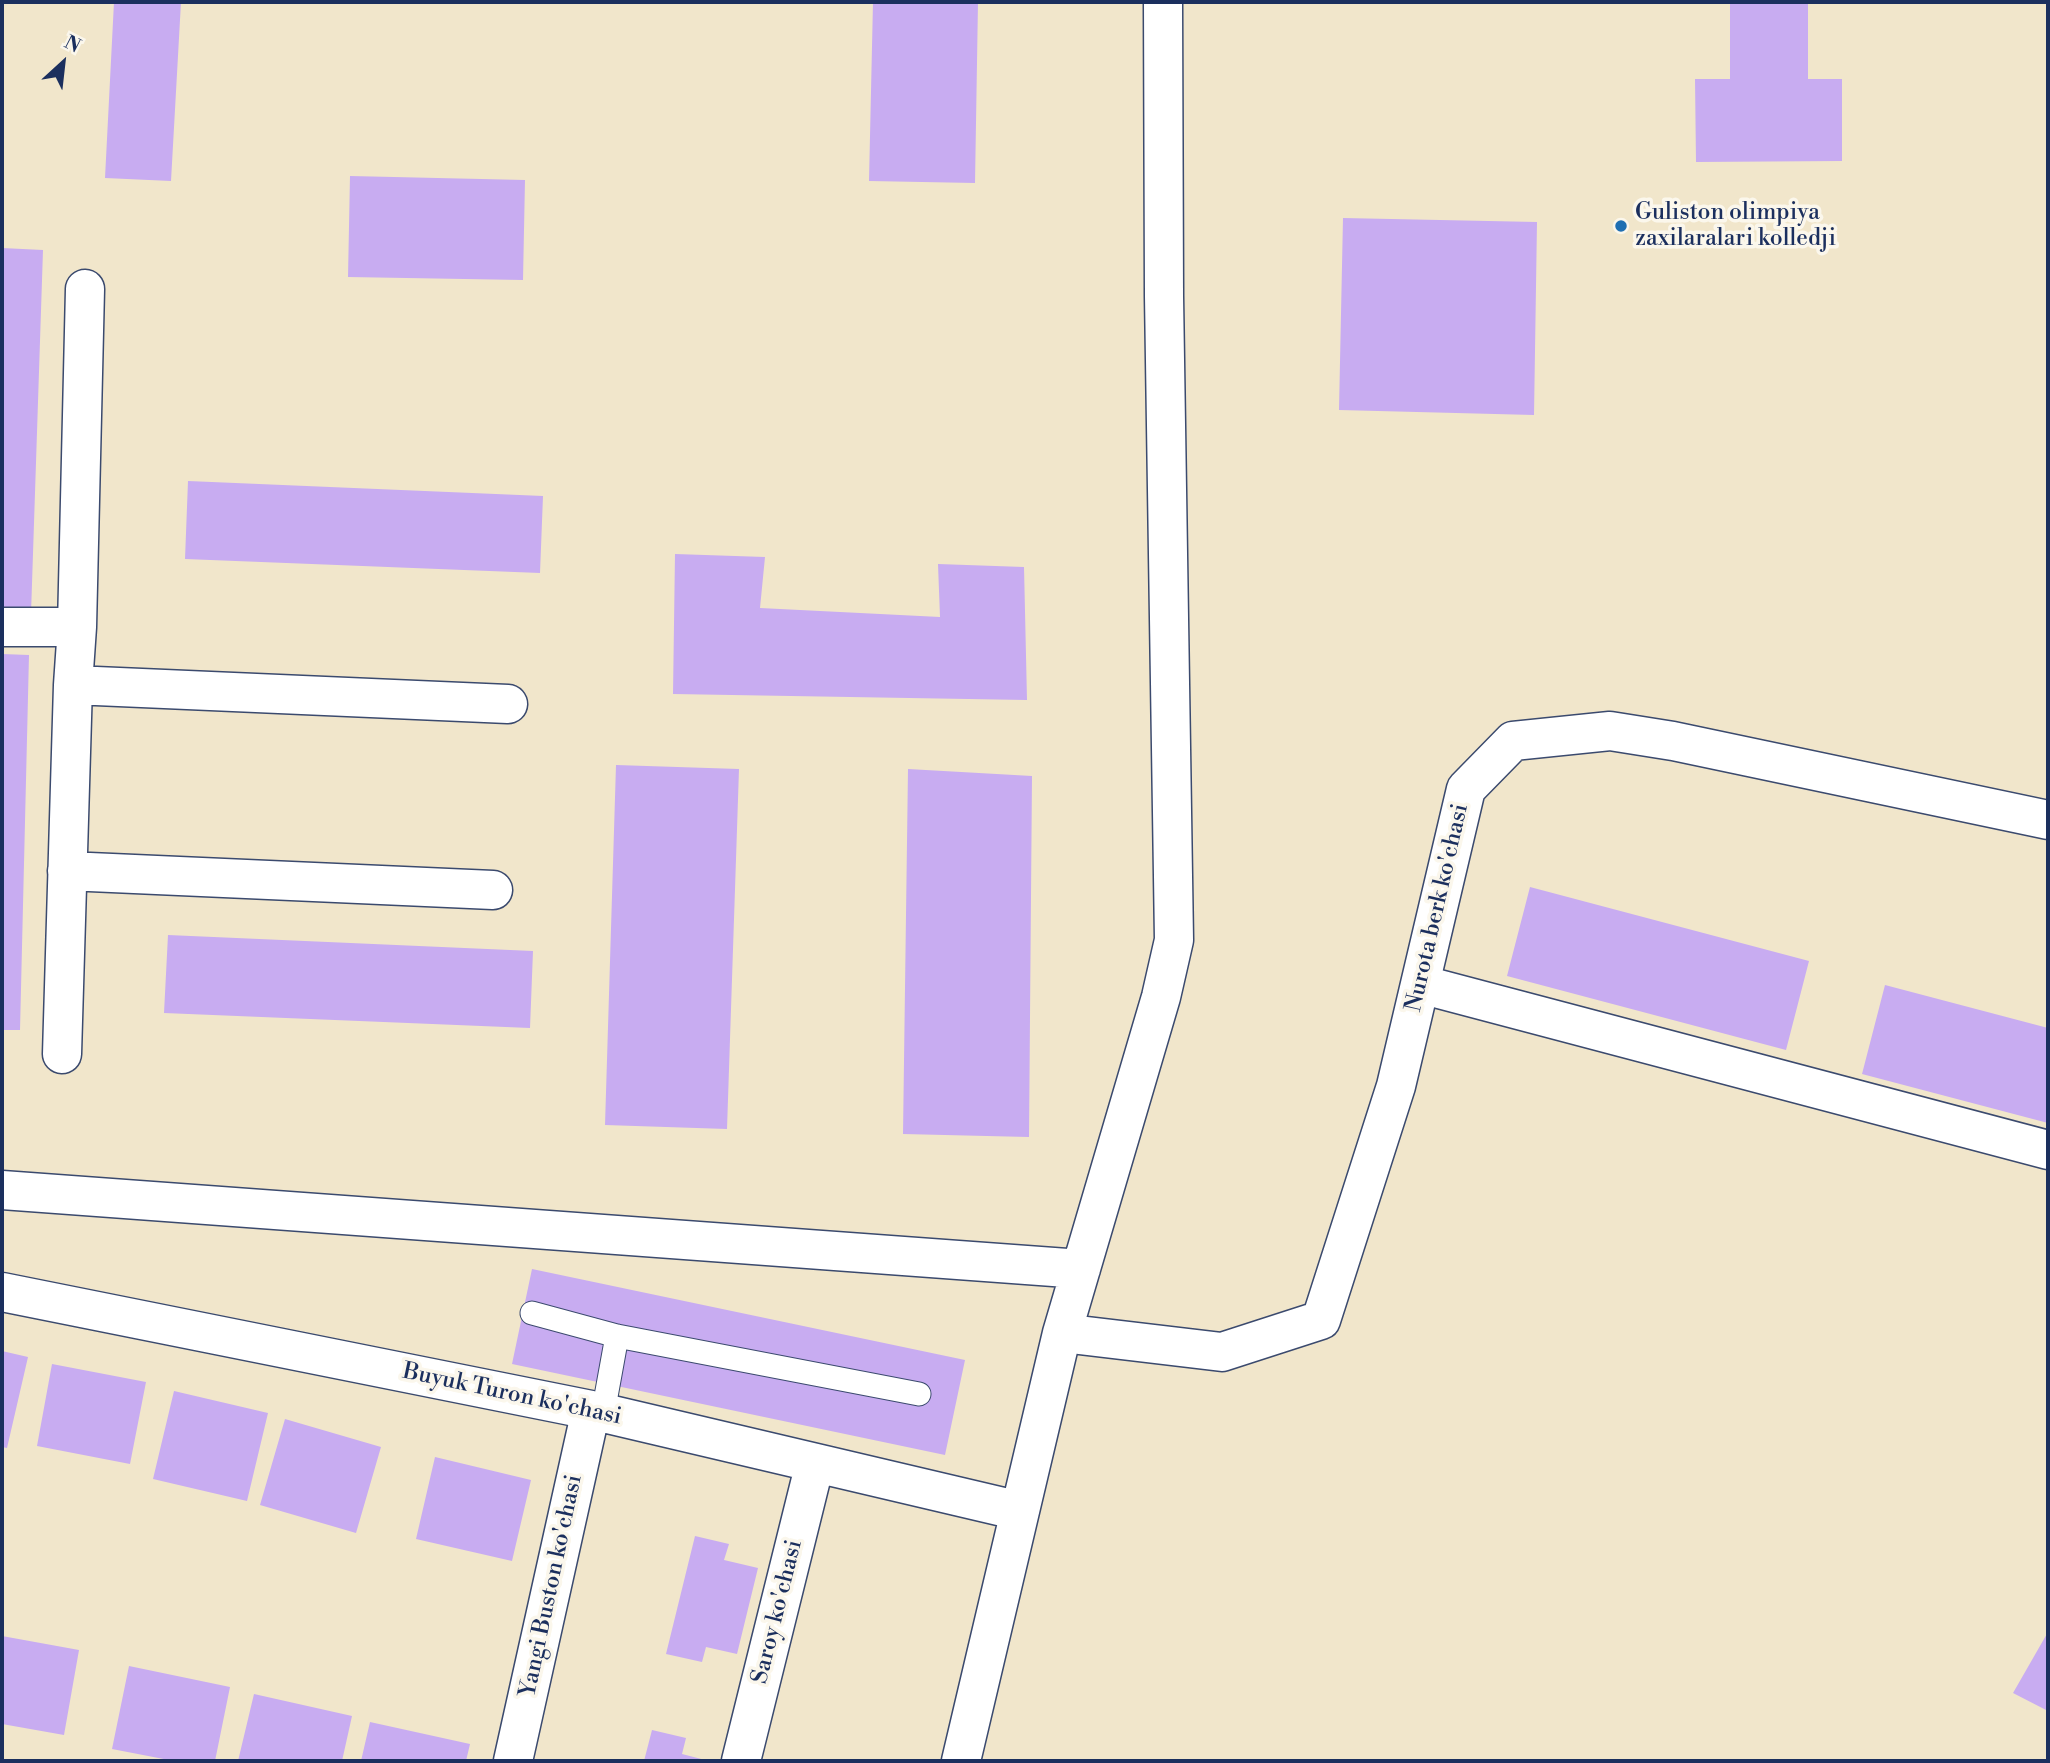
<!DOCTYPE html>
<html>
<head>
<meta charset="utf-8">
<style>
  body { margin:0 }
  #map { position:relative; width:2050px; height:1763px; overflow:hidden; background:#f1e6cb; font-family:"Libre Bodoni",serif }
  canvas { display:block }
  .frame { position:absolute; inset:0; border:4px solid #1b2f5e; pointer-events:none }
  .north { position:absolute; left:28px; top:28px; width:70px; height:70px; -webkit-text-stroke:5px #fbf7ec; paint-order:stroke; rotate:27deg; font-size:19px; font-weight:700; line-height:28px; text-align:center; color:#1b2f5e }
  .north::after { content:''; display:block; margin:auto; width:24px; height:32px; background:#1b2f5e; clip-path:polygon(50% 0,100% 100%,50% 72%,0 100%) }
</style>
</head>
<body>
<div id="map">
<canvas width="2050" height="1763"></canvas>
<div class="frame"></div>
<div class="north">N</div>
</div>
<script>
const ctx = document.querySelector('canvas').getContext('2d');
ctx.lineJoin = 'round';
function fillPath(path, color) {
  ctx.fillStyle = color;
  ctx.fill(path, 'evenodd');
}
function toPath(rows) {
  const path = new Path2D();
  for (const r of rows) {
    path.moveTo(r[0], r[1]);
    for (let i = 2; i < r.length; i += 2) path.lineTo(r[i], r[i + 1]);
  }
  return path;
}
function strokePath(path, color, width, dash) {
  ctx.strokeStyle = color;
  ctx.lineWidth = width;
  ctx.lineCap = dash ? 'butt' : 'round';
  ctx.setLineDash(dash || []);
  ctx.stroke(path);
}
function drawText(font, color, halo, rows, align = 'center') {
  ctx.font = font + ' "Libre Bodoni",serif';
  ctx.lineWidth = 7;
  ctx.setLineDash([]);
  ctx.textBaseline = 'middle';
  ctx.strokeStyle = halo;
  ctx.fillStyle = color;
  for (const [text, x, y, turn = 0] of rows) {
    ctx.save();
    ctx.translate(x, y);
    ctx.rotate((+turn || 0) * Math.PI / 180);
    ctx.textAlign = isNaN(turn) ? turn : align;
    if (halo) ctx.strokeText(text, 0, 0);
    ctx.fillText(text, 0, 0);
    ctx.restore();
  }
}
const building = toPath([
  [114,2,181,2,171,181,105,178],
  [873,2,978,2,975,183,869,181],
  [1730,2,1808,2,1808,79,1842,79,1842,161,1696,162,1695,79,1730,79],
  [350,176,525,180,523,280,348,277],
  [1343,218,1537,222,1534,415,1339,410],
  [2,248,43,250,31,614,2,613],
  [188,481,543,496,540,573,185,559],
  [675,554,765,557,760,608,940,617,938,564,1024,567,1027,700,673,694],
  [2,654,29,655,20,1030,2,1030],
  [616,765,739,769,727,1129,605,1125],
  [908,769,1032,776,1029,1137,903,1134],
  [1530,887,1809,961,1786,1050,1507,976],
  [168,935,533,951,530,1028,164,1013],
  [1885,985,2048,1028,2048,1123,1862,1074],
  [532,1269,965,1360,945,1455,512,1364],
  [2,1351,28,1357,7,1448,2,1447],
  [52,1364,146,1382,130,1464,37,1446],
  [174,1391,268,1413,247,1501,153,1479],
  [285,1419,381,1447,356,1533,260,1505],
  [435,1457,531,1480,512,1561,416,1539],
  [695,1536,729,1544,724,1560,758,1568,737,1654,706,1647,702,1662,666,1654],
  [2048,1632,2048,1711,2013,1693],
  [2,1636,79,1650,64,1735,2,1724],
  [129,1666,230,1687,215,1761,174,1761,112,1749],
  [254,1694,352,1716,342,1761,238,1761],
  [370,1722,470,1744,466,1761,361,1761],
  [652,1730,686,1738,682,1754,709,1761,644,1761]
]);
const service = toPath([
  [532,1313,617,1336,919,1394],
  [603,1413,617,1336]
]);
const minor = toPath([
  [2,627,77,627],
  [73,685,508,704],
  [67,871,493,890],
  [1420,984,2048,1150],
  [62,1054,73,685,77,627,85,289],
  [2,1190,1081,1269],
  [2,1292,591,1410,1020,1511],
  [1062,1333,1222,1352,1321,1320,1396,1086,1466,789,1513,741,1610,731,1673,741,2048,820],
  [513,1761,591,1410],
  [741,1761,815,1463],
  [961,1761,1062,1333,1161,997,1174,940,1164,296,1163,2]
]);
const markers = [
  [1621,226,7,"#1f6fb2"]
];
const poiNames = [
  ["Guliston olimpiya",1635,213],
  ["zaxilaralari kolledji",1635,239]
];
const streetNames = [
  ["Nurota berk ko'chasi",1438,908,-77],
  ["Buyuk Turon ko'chasi",512,1395,12],
  ["Yangi Buston ko'chasi",552,1586,-78],
  ["Saroy ko'chasi",778,1612,-76]
];
fillPath(building, '#c8acf1');
strokePath(service, '#3b4a6e', 25);
strokePath(minor, '#3b4a6e', 41);
strokePath(service, '#fff', 23);
strokePath(minor, '#fff', 38);
for (const [x, y, r, color] of markers) {
  const dot = new Path2D();
  dot.arc(x, y, r, 0, 2 * Math.PI);
  ctx.fillStyle = color;
  ctx.fill(dot);
  strokePath(dot, '#fbf7ec', 2.5);
}
drawText('23px', '#1b2f5e', '#fbf7ec', poiNames, 'left');
drawText('23px', '#1b2f5e', '#fbf7ec', streetNames);
</script>
</body>
</html>
